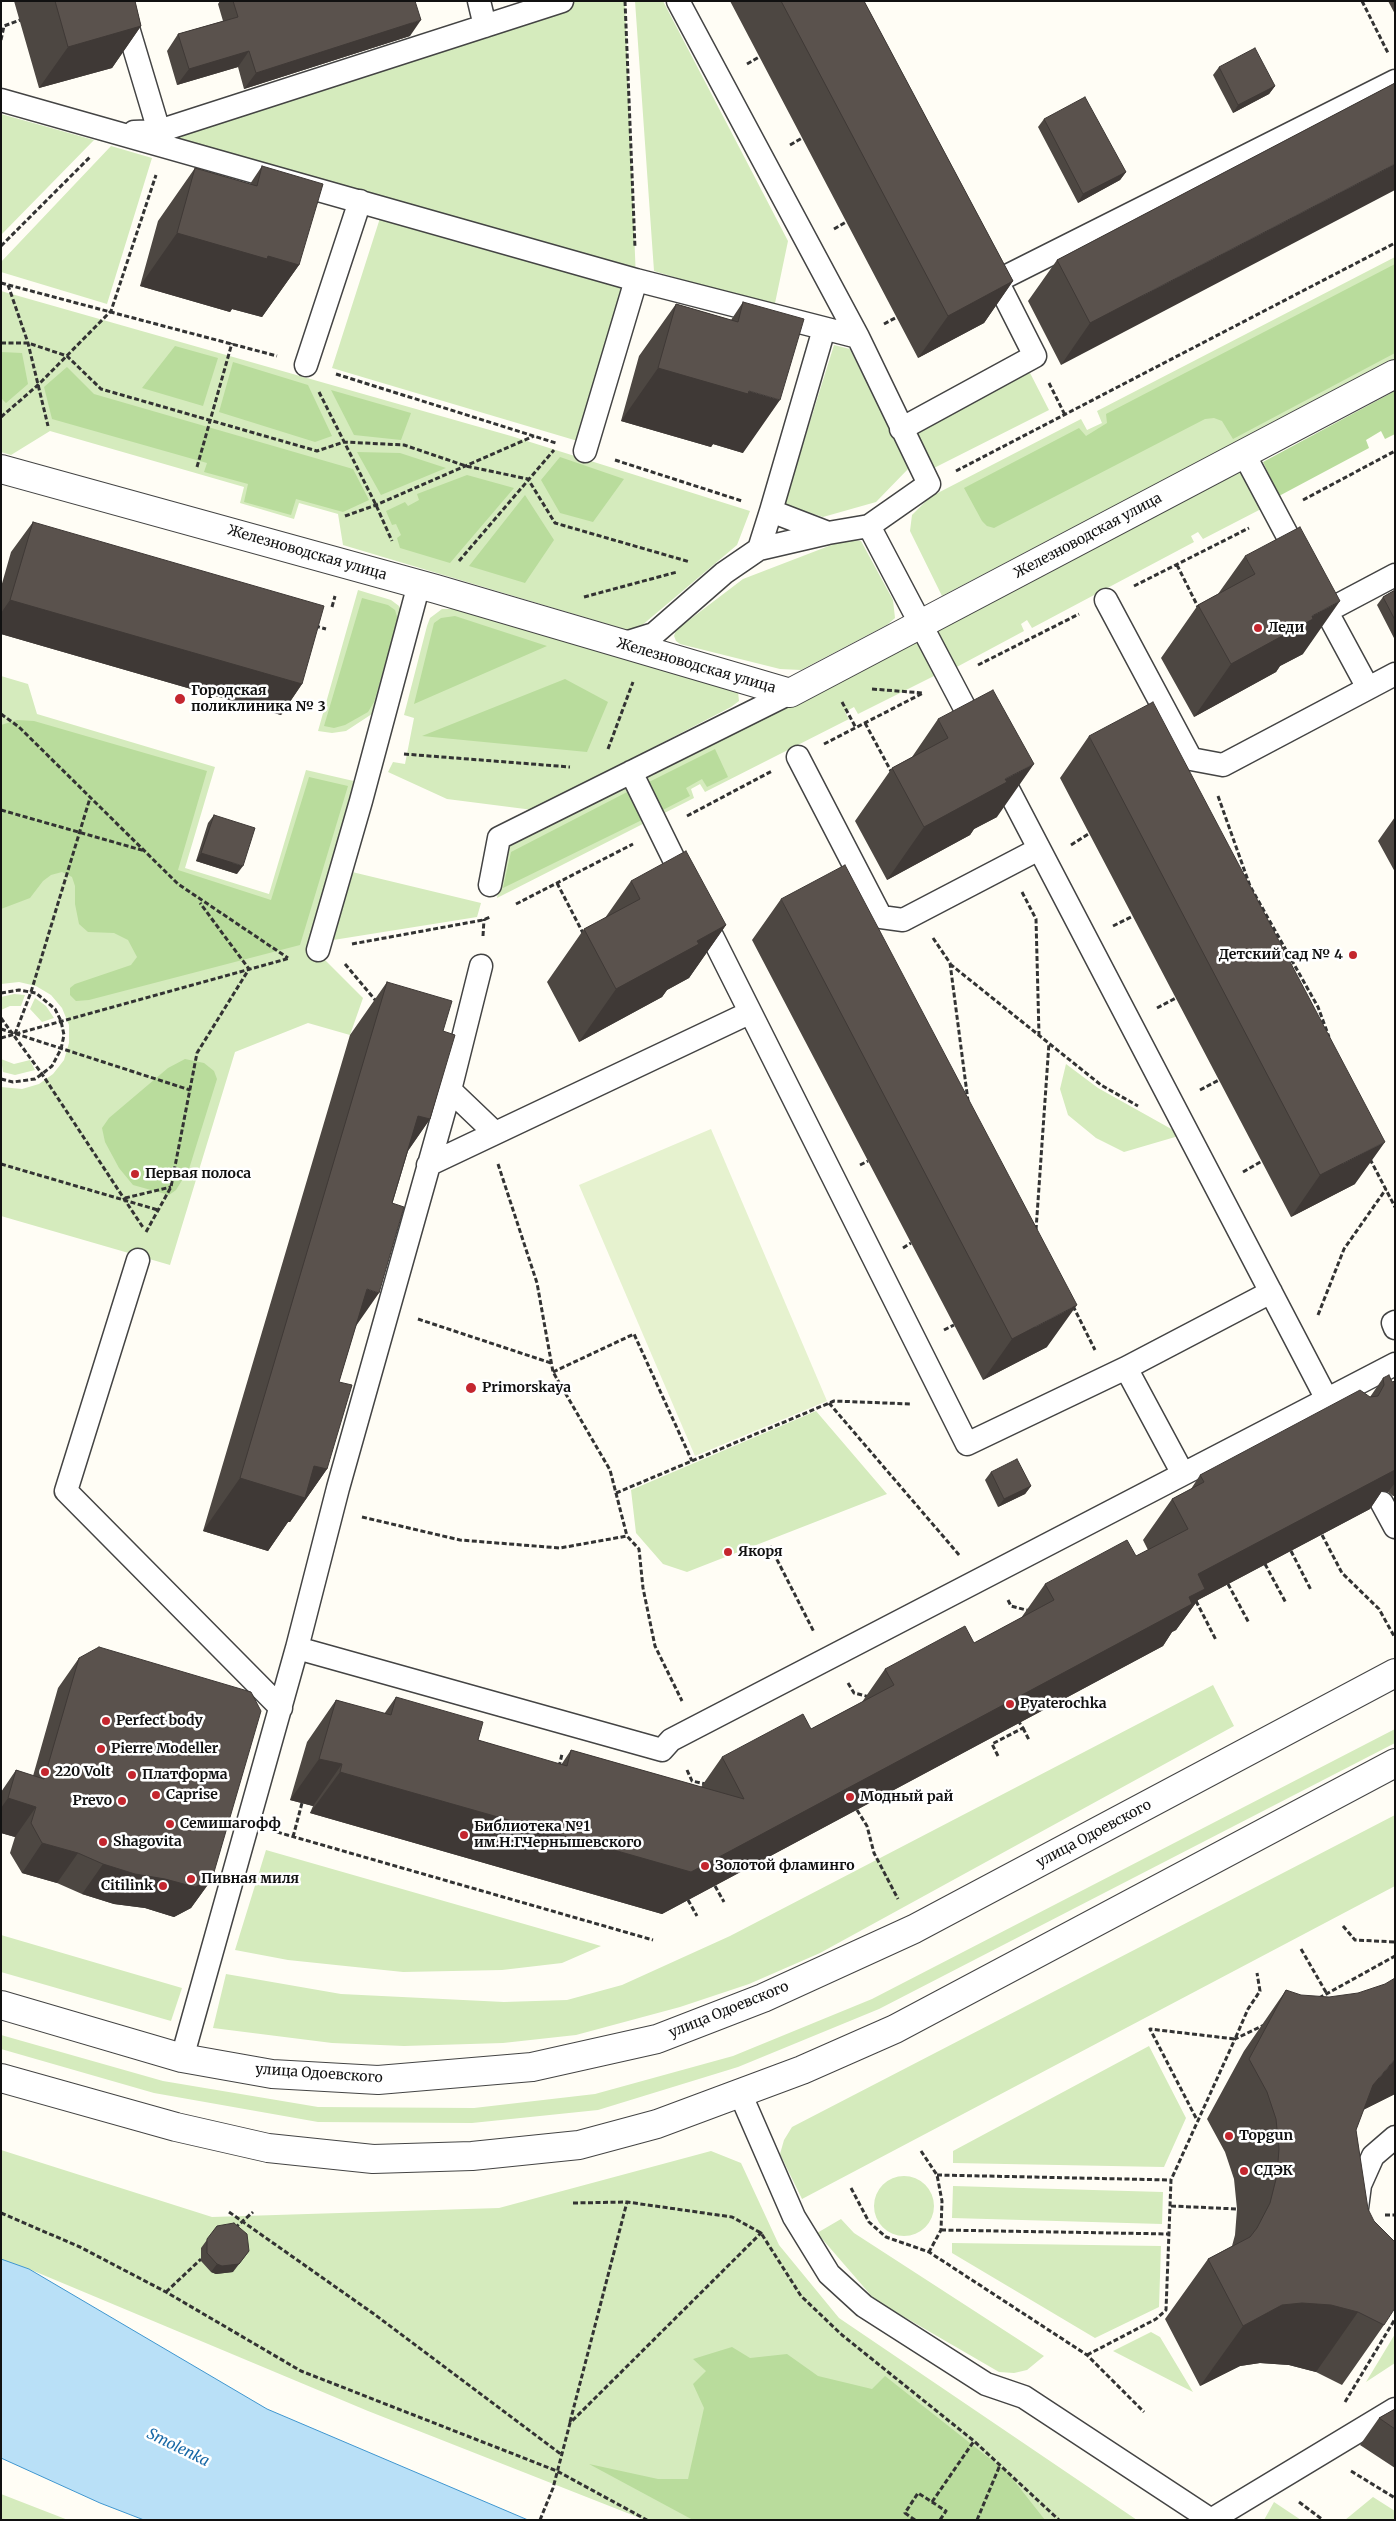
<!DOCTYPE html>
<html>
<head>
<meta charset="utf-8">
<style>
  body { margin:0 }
  #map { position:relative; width:1396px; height:2521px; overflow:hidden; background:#fffdf5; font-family:Merriweather,serif }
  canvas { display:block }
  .frame { position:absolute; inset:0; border:2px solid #111; pointer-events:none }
</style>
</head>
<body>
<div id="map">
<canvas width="1396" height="2521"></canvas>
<div class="frame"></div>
</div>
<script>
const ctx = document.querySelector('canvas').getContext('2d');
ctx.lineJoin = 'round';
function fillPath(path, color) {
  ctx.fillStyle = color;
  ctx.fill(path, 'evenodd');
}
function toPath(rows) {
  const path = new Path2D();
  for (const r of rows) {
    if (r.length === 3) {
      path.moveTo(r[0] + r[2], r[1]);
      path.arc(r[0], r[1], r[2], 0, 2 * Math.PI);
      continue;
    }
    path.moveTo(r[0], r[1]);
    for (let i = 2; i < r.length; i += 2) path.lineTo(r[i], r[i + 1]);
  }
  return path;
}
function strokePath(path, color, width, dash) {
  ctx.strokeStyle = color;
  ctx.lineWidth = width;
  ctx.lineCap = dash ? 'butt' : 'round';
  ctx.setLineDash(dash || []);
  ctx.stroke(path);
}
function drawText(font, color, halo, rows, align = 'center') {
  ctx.font = font + ' Merriweather,serif';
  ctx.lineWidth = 5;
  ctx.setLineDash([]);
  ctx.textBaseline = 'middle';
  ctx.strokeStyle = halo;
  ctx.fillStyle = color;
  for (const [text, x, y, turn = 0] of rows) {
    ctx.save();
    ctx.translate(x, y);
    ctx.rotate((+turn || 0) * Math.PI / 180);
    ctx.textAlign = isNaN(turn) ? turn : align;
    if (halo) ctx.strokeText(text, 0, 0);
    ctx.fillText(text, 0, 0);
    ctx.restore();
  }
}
const green = toPath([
  [562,1,625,1,636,280,165,146,159,131],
  [635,1,663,1,788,241,774,308,654,271],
  [1,114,94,140,1,235],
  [111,146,152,158,107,304,1,272,1,262],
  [381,215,629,284,581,442,332,368],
  [1395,257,1395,359,942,596,910,531,912,515,930,497,1081,419,1087,430,1102,423,1097,411],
  [1,291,511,436,750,511,737,545,634,632,343,545,338,514,299,503,294,519,240,503,244,487,50,431,11,455,1,452],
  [834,345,850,349,909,468,876,502,823,517,784,505],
  [1029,371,1049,410,932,469,912,431],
  [1242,468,1263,508,1203,539,1198,532,1191,536,1194,542,1032,628,1027,620,1021,624,1024,631,953,669,932,629],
  [847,539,861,541,893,600,895,618,887,625,801,670,780,669,680,644,676,641,674,636,676,630,743,579],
  [358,590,391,600,399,606,402,613,375,712,346,731,332,733,318,731],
  [442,609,454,609,729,687,738,692,739,701,731,707,533,810,447,799,388,772,393,762,405,764,414,718,404,715,427,626,430,618],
  [920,639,940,673,858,714,854,707,845,712,849,719,705,792,700,784,691,789,694,798,497,898,506,847],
  [1,676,28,684,37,714,215,767,185,868,269,894,306,770,358,782,313,948,363,998,350,1035,308,1023,235,1052,170,1265,1,1216,1,1087,22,1089,39,1084,53,1074,64,1060,69,1043,69,1025,62,1008,51,995,36,986,19,982,1,984],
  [348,871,481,903,477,917,327,941],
  [14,994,25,995,21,1006,10,1006,1,1010,1,997],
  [35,998,46,1006,54,1018,42,1022,30,1009],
  [1,1059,14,1064,30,1060,35,1070,15,1075,3,1072],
  [1066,1064,1098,1088,1182,1135,1124,1152,1096,1138,1068,1115,1060,1089],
  [816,1411,887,1494,687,1572,663,1564,636,1533,631,1490],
  [1213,1685,1234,1726,820,1953,749,1984,680,2007,576,2035,503,2043,404,2046,332,2043,213,2028,226,1974,341,1994,504,2002,567,2000,622,1985,730,1936],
  [1395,1729,1395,1743,879,2009,738,2067,598,2110,472,2123,318,2122,154,2093,1,2049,1,2035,163,2081,318,2107,474,2108,595,2094,733,2056,872,1999],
  [1395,1815,1395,1886,802,2199,780,2154,784,2140,792,2127],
  [266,1850,601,1946,562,1963,502,1970,403,1972,288,1960,235,1950],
  [1,1935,182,1988,171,2021,1,1972],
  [1149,2046,1186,2118,1164,2167,953,2163,953,2151],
  [1,2150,212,2217,499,2208,711,2151,741,2163,779,2245,839,2318,1137,2520,645,2520,368,2411,29,2269,1,2260],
  [904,2206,30],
  [953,2186,1163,2192,1162,2224,952,2218],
  [841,2219,854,2233,1044,2356,1027,2370,1014,2373,999,2372,875,2300,817,2233],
  [952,2243,1161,2246,1159,2307,1095,2338,952,2253],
  [1151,2332,1160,2337,1193,2392,1113,2351],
  [1395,2334,1395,2363,1366,2382],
  [1,2494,68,2520,1,2520],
  [1373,2497,1395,2511,1395,2520,1345,2520],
  [1274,2502,1301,2520,1264,2520]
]);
const forest = toPath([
  [1395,264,1395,353,1233,439,1222,421,1214,418,1205,419,994,528,987,526,982,521,964,488,1079,428,1086,436,1107,423,1106,414],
  [175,346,218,358,203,406,142,388],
  [1,352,22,353,28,384,6,403,1,398],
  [233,362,308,385,332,436,315,442,219,412],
  [67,367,94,394,353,469,369,500,343,512,296,499,291,515,244,502,248,484,204,472,207,463,52,419,44,387],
  [331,390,411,413,401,440,354,435],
  [1395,391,1395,434,1385,439,1381,431,1366,440,1369,448,1279,496,1263,462],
  [357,452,400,453,446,468,381,495],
  [560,457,624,479,593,522,560,513,541,480],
  [467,475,514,488,450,563,400,548,397,538,401,535,396,524,392,525,386,511,405,502,408,506,419,500,417,494],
  [525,495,554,540,525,583,469,566],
  [362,598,388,605,395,610,398,620,374,702,368,712,345,725,334,728,324,726],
  [455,616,547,646,414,704,434,623,441,618],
  [565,679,608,702,587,752,422,736],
  [17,720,34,721,207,771,178,870,271,900,309,777,348,786,300,945,89,1000,76,1001,70,995,70,988,75,984,131,965,137,957,128,940,114,933,88,932,79,924,75,904,75,886,72,877,62,872,51,875,43,881,30,898,1,909,1,725],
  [715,749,728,777,707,787,702,779,686,788,690,796,659,812,647,783],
  [631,790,644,819,503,888,511,852],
  [185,1059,204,1063,214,1071,217,1079,189,1169,176,1190,169,1195,133,1185,119,1168,105,1142,102,1128,109,1118,168,1068],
  [732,2347,750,2358,787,2354,818,2376,872,2389,885,2376,1008,2473,1045,2520,693,2520,589,2464,658,2479,688,2479,704,2408,693,2384,706,2371,693,2359]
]);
const pitch = toPath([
  [711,1129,827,1401,695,1456,579,1185]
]);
const water = toPath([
  [1,2259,29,2269,267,2409,528,2520,144,2520,100,2503,1,2458,1,2259]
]);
const path = toPath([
  [625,1,635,248],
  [1362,1,1388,53],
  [1,40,4,26,20,20],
  [747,64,759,57],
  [790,145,802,138],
  [834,229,846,222],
  [1,246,91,156],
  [1,283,277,356],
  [8,285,28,343,48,426],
  [884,324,897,317],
  [1,343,28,343,67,356,101,389,317,451,344,442,404,445,466,466,528,479,555,523,690,562],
  [336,374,556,443],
  [1049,383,1065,415],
  [319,392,376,505,392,541],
  [1,417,38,385,111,311,156,175],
  [615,460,742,501],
  [197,467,232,343],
  [956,471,1395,243],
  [1303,500,1395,451],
  [345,516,376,505,534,436],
  [459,561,554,450],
  [1177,565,1199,609],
  [1134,586,1249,528],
  [584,597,677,572],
  [332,607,335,596],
  [315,626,326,629],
  [978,665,1079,614],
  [872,689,923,693],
  [842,702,856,728],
  [1,714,19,727,178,884,288,958],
  [865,723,892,773],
  [824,744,923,693],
  [608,749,633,682],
  [404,754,570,767],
  [1218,796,1250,886,1318,1007,1329,1037],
  [1,810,145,851],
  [687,816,772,771],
  [1071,845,1090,833],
  [557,883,584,935],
  [1022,892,1036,919,1039,1035],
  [516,904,633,844],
  [1113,926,1133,916],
  [483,936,484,919],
  [933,938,950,963,968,1101],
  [352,944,483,920,490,917],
  [345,964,376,1001],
  [950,964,1101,1085,1138,1106],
  [1,993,19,990,36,993,55,1009,61,1021,64,1035,61,1049,52,1066,42,1074,35,1079,13,1082,1,1079],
  [1157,1008,1176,998],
  [1,1018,42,1074,144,1229],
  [1,1029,190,1090],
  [15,1034,31,992,90,798],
  [1,1038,290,958],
  [1200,1090,1219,1080],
  [1370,1159,1395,1207],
  [1,1164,158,1210],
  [498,1164,537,1283,553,1372,610,1470,627,1536],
  [860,1165,868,1161],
  [1243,1172,1262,1161],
  [125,1198,171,1187],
  [1036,1230,1049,1043],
  [146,1232,171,1187,197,1053,249,969,200,903],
  [903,1248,911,1243],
  [1073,1306,1095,1350],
  [1318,1315,1344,1249,1386,1189],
  [418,1319,551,1363],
  [944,1330,954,1325],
  [553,1372,634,1334,692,1461],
  [829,1403,960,1556],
  [616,1493,834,1401,911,1404],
  [362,1517,460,1540,560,1548,627,1536,639,1549,643,1588,655,1646,682,1701],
  [1322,1535,1342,1573,1379,1609,1394,1636],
  [770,1546,814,1632],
  [1291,1551,1311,1590],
  [1265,1564,1286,1603],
  [1228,1584,1249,1623],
  [1008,1600,1011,1606,1030,1611],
  [1196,1601,1216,1640],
  [848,1683,854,1693,870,1697],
  [1023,1728,1029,1740],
  [998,1756,992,1744,1023,1728,1019,1722],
  [559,1767,562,1754],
  [687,1770,692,1781,706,1784],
  [857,1810,867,1826,874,1853,898,1899],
  [277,1832,653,1940],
  [293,1837,302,1803],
  [715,1886,724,1902],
  [688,1900,697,1916],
  [1343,1926,1355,1940,1395,1942],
  [1301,1949,1327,1994],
  [1319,1998,1395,1956],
  [1196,2118,1150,2029,1235,2039,1248,2009,1260,1991,1257,1973],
  [921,2151,937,2175,942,2201,941,2230,929,2252],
  [937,2175,1171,2180],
  [851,2188,869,2222,886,2237,929,2252,1087,2355,1144,2412],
  [573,2203,627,2202,732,2217,761,2233,801,2296,842,2335,974,2441,1059,2520],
  [1171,2206,1237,2209],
  [229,2212,374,2314,562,2455],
  [1,2213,80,2247,166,2292,301,2371,557,2471,647,2520],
  [1385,2215,1395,2215],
  [235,2228,253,2212],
  [941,2230,1170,2234],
  [166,2292,201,2259],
  [1087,2355,1156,2319,1166,2310,1171,2180,1235,2039,1264,2025],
  [1345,2402,1395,2319],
  [570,2422,627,2202],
  [1351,2471,1395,2498],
  [932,2502,974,2441],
  [1299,2502,1323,2520],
  [540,2520,553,2488,570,2423,762,2232],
  [915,2520,905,2513,918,2493,946,2511,940,2520],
  [977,2520,1000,2465]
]);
const service = toPath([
  [120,1,159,131],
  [479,1,485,26],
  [1,100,636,280,858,337],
  [134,132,159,131,562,1],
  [306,365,360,201],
  [901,429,1035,356,997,281,1395,81],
  [585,451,636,280],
  [1244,454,1301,561],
  [771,511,824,329],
  [869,526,978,733],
  [759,549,828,533],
  [1315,590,1368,688],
  [1106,600,1191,759,1223,765,1395,674],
  [1327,611,1395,575],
  [622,644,654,634,724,573,759,549,771,511,828,533,869,526,929,484,858,337,678,1],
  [798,757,881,917,903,920,1039,849],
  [997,768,1333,1411],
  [631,772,687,886],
  [490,885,499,838,790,693],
  [701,914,967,1444,1126,1368,1183,1474],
  [318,950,361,801,419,584],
  [450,1090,494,1132],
  [428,1165,749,1013],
  [138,1260,66,1491,281,1708],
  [1395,1322,1393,1323,1395,1328],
  [1126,1368,1271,1292],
  [1382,1503,1395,1527],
  [297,1648,662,1750,671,1740,1395,1364],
  [182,2058,297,1648,338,1488,450,1090,481,966],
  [740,2093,794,2217,829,2274,864,2306,986,2384,1024,2397,1211,2520],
  [1357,2208,1360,2185,1373,2156,1395,2137],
  [1211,2520,1395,2409]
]);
const minor = toPath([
  [1,469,436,589,790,693,1395,374]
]);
const tertiary = toPath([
  [1,2005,182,2058,272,2074,378,2080,532,2067,657,2039,763,1998,914,1929,1395,1673],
  [1,2078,176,2127,268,2148,373,2159,472,2156,579,2145,657,2124,802,2070,895,2029,1395,1763]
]);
const wall = toPath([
  [14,1,135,1,141,26,112,68,39,88],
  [220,1,415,1,410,36,244,89,238,67,177,85,167,51,178,34,223,21,218,4],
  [730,1,864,1,1013,281,984,323,918,358],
  [1388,1,1395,1,1395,14],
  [1219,67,1275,86,1269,94,1233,113,1213,75],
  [1395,83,1061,365,1028,301,1057,260],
  [1044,119,1126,172,1120,180,1078,203,1038,127],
  [262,166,299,265,262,317,232,309,230,312,140,286,158,221,195,168,250,184],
  [743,302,743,453,713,444,711,447,621,421,639,356,676,304,731,320],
  [33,522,302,684,281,715,1,634,1,587,11,552],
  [1245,556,1303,654,1280,666,1276,672,1194,717,1161,658,1198,605,1218,594],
  [1395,590,1395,640,1377,605,1383,597],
  [938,719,997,817,974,829,970,835,887,880,855,821,892,768,912,757],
  [1089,736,1355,1184,1291,1217,1060,778],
  [214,815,237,874,196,861,208,823],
  [1395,817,1395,872,1378,841],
  [631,881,726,925,689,978,667,990,662,997,579,1042,547,982,584,929,605,918],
  [781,899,1047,1347,983,1380,752,940],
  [387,982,443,1031,430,1119,408,1151,339,1382,327,1469,290,1522,288,1522,268,1551,203,1531,350,1035],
  [1383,1378,1392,1382,1395,1381,1395,1496,1393,1496,1388,1492,1382,1491,1370,1509,1198,1600,1176,1630,1172,1632,1163,1646,662,1914,310,1813,313,1806,290,1800,307,1742,336,1700,384,1714,396,1697,478,1740,561,1765,571,1750,701,1787,722,1757,811,1729,862,1702,885,1669,974,1643,1021,1618,1045,1584,1136,1556,1148,1550,1143,1540,1172,1499,1191,1489,1200,1475,1370,1397],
  [991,1472,1031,1486,1025,1494,998,1507,985,1480],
  [79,1658,212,1879,191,1908,174,1917,145,1908,114,1904,82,1894,57,1883,22,1873,10,1853,15,1837,1,1833,1,1792,16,1770,33,1776,58,1688],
  [1286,1990,1395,2094,1363,2110,1356,2130,1384,2325,1342,2385,1316,2372,1289,2365,1260,2363,1240,2366,1200,2386,1165,2319,1208,2259,1232,2246,1235,2235,1237,2209,1234,2179,1225,2152,1207,2119,1244,2051],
  [217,2226,233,2272,216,2274,211,2272,201,2261,201,2248],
  [1395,2409,1395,2468,1360,2445,1379,2418]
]);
const shadedWall = toPath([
  [421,20,410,36,244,89,256,73],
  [141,26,112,68,39,88,68,47],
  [249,51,238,67,177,85,189,69],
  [1275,86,1269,94,1233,113,1238,105],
  [1395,164,1395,190,1061,365,1090,323],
  [1126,172,1120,180,1078,203,1083,194],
  [177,233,268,256,299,265,262,317,232,309,230,312,140,286],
  [1013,281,984,323,918,358,948,316],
  [658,368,749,391,780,400,743,453,713,444,711,447,621,421],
  [10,600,302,684,281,715,1,634,1,613],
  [1340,601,1303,654,1280,666,1276,672,1194,717,1231,664,1312,616],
  [1034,764,997,817,974,829,970,835,887,880,924,827,1005,779],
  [201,853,243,866,237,874,196,861],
  [726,925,689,978,667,990,662,997,579,1042,616,989,697,941],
  [418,1116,430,1119,393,1172],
  [1385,1142,1355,1184,1291,1217,1320,1175],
  [367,1289,379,1293,342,1346],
  [1077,1305,1047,1347,983,1380,1012,1339],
  [1395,1462,1395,1483,1388,1492,1382,1491,1370,1509,1198,1600,1176,1630,1172,1632,1163,1646,662,1914,310,1813,340,1772,691,1872,1198,1574],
  [314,1466,327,1469,290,1522,288,1522,268,1551,203,1531,240,1478],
  [1031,1486,1025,1494,998,1507,1004,1499],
  [319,1759,342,1764,313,1806,290,1800],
  [8,1798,36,1807,15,1837,1,1833,1,1808],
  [42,1843,78,1853,57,1883,22,1873],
  [103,1864,212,1879,191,1908,174,1917,145,1908,114,1904,82,1894],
  [1395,2059,1395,2094,1359,2112,1373,2085],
  [249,2251,233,2272,216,2274,211,2272,217,2264],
  [1302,2303,1331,2305,1358,2312,1316,2372,1289,2365,1260,2363,1240,2366,1200,2386,1243,2326,1282,2305]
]);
const building = toPath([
  [55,1,135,1,141,26,68,47,55,1],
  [233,1,415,1,421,20,256,73,249,51,189,69,178,34,238,17,233,1],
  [781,1,864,1,1013,281,948,316,781,1],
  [1255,48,1275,86,1238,105,1219,67,1255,48],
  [1395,83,1395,164,1090,323,1057,260,1395,83],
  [1085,97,1126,172,1083,194,1044,119,1085,97],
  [262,166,323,184,299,265,268,256,267,259,177,233,195,168,257,186,262,166],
  [743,302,804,319,780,400,749,391,748,394,658,368,676,304,738,322,743,302],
  [33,522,324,606,302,684,10,600,33,522],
  [1300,527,1340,601,1312,616,1313,619,1231,664,1198,605,1255,574,1245,556,1300,527],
  [1395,590,1395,620,1383,597,1395,590],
  [993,690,1034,764,1005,779,1007,782,924,827,892,768,948,738,938,719,993,690],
  [1153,702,1385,1142,1320,1175,1089,736,1153,702],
  [214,815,255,828,243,866,201,853,214,815],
  [686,851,726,925,697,941,699,944,616,989,584,929,640,899,631,881,686,851],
  [845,865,1077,1305,1012,1339,781,899,845,865],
  [387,982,452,1001,443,1031,455,1035,430,1119,418,1116,392,1203,404,1207,379,1293,367,1289,339,1382,352,1385,327,1469,314,1466,305,1498,240,1478,387,982],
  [1389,1375,1392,1382,1395,1381,1395,1470,1198,1574,1205,1589,1189,1597,1192,1604,691,1872,340,1772,342,1764,319,1759,336,1700,391,1715,396,1697,483,1722,478,1740,567,1766,571,1750,744,1799,722,1757,803,1714,811,1729,894,1685,885,1669,965,1626,974,1643,1054,1600,1045,1584,1127,1540,1136,1556,1188,1529,1172,1499,1204,1482,1200,1475,1360,1390,1370,1397,1378,1396,1384,1385,1383,1378,1389,1375],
  [1017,1459,1031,1486,1004,1499,991,1472,1017,1459],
  [99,1647,251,1692,261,1711,212,1879,195,1887,165,1879,135,1874,103,1864,78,1853,42,1843,31,1823,36,1807,8,1798,16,1770,44,1779,79,1658,99,1647],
  [1395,1978,1395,2059,1373,2085,1356,2130,1368,2209,1374,2221,1395,2242,1395,2308,1384,2325,1358,2312,1331,2305,1302,2303,1282,2305,1243,2326,1208,2259,1250,2237,1257,2228,1270,2203,1277,2175,1279,2149,1276,2119,1267,2092,1249,2059,1286,1990,1301,1995,1329,1997,1358,1993,1385,1984,1395,1978],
  [234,2223,247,2234,249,2251,239,2264,222,2266,217,2264,207,2253,207,2239,217,2226,234,2223],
  [1395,2409,1395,2429,1379,2418,1395,2409]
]);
const markers = [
  [1258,628,5,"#c4262e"],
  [180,699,6,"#c4262e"],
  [1353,955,5,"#c4262e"],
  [135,1174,5,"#c4262e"],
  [471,1388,6,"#c4262e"],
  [728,1552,5,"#c4262e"],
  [1010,1704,5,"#c4262e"],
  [106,1721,5,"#c4262e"],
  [101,1749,5,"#c4262e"],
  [45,1772,5,"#c4262e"],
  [132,1775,5,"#c4262e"],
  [156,1795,5,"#c4262e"],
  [850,1797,5,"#c4262e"],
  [122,1801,5,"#c4262e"],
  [170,1824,5,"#c4262e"],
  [464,1835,5,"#c4262e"],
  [103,1842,5,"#c4262e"],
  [705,1866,5,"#c4262e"],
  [191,1879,5,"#c4262e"],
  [163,1886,5,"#c4262e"],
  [1229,2136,5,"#c4262e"],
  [1244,2171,5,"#c4262e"]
];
const streetNames = [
  ["Железноводская улица",1088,536,-28],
  ["Железноводская улица",307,553,16],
  ["Железноводская улица",696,666,16],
  ["улица Одоевского",1094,1834,-28],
  ["улица Одоевского",729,2010,-22],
  ["улица Одоевского",319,2074,4]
];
const poiNames = [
  ["Леди",1268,628],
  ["Городская",191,691],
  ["поликлиника № 3",191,707],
  ["Детский сад № 4",1343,955,"right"],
  ["Первая полоса",145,1174],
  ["Primorskaya",482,1388],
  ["Якоря",738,1552],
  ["Pyaterochka",1020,1704],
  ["Perfect body",116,1721],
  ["Pierre Modeller",111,1749],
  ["220 Volt",55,1772],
  ["Платформа",142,1775],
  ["Caprise",166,1795],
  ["Модный рай",860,1797],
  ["Prevo",112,1801,"right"],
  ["Семишагофф",180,1824],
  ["Библиотека №1",474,1827],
  ["им.Н.Г.Чернышевского",474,1843],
  ["Shagovita",113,1842],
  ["Золотой фламинго",715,1866],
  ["Пивная миля",201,1879],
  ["Citilink",153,1886,"right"],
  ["Topgun",1239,2136],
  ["СДЭК",1254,2171]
];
const waterNames = [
  ["Smolenka",178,2448,26]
];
fillPath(green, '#d5ebbd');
fillPath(forest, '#b9dc9c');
fillPath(pitch, '#e6f2cf');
fillPath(water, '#b9e0f7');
strokePath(water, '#3f96cf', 1);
strokePath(service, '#444', 25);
strokePath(minor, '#444', 30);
strokePath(tertiary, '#444', 30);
strokePath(path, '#333', 3, [5, 2.5]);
strokePath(service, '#fff', 22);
strokePath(minor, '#fff', 28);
strokePath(tertiary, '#fff', 28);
fillPath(wall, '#4d4742');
fillPath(shadedWall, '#3f3936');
fillPath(building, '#5a524d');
strokePath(building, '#3f3936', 1);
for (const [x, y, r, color] of markers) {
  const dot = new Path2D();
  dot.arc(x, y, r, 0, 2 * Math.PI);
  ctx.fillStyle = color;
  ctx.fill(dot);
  strokePath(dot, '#fff', 2);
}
drawText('14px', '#111', '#fff', streetNames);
drawText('bold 14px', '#111', '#fff', poiNames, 'left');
drawText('italic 15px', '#1768a6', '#fff', waterNames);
</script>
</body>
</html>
